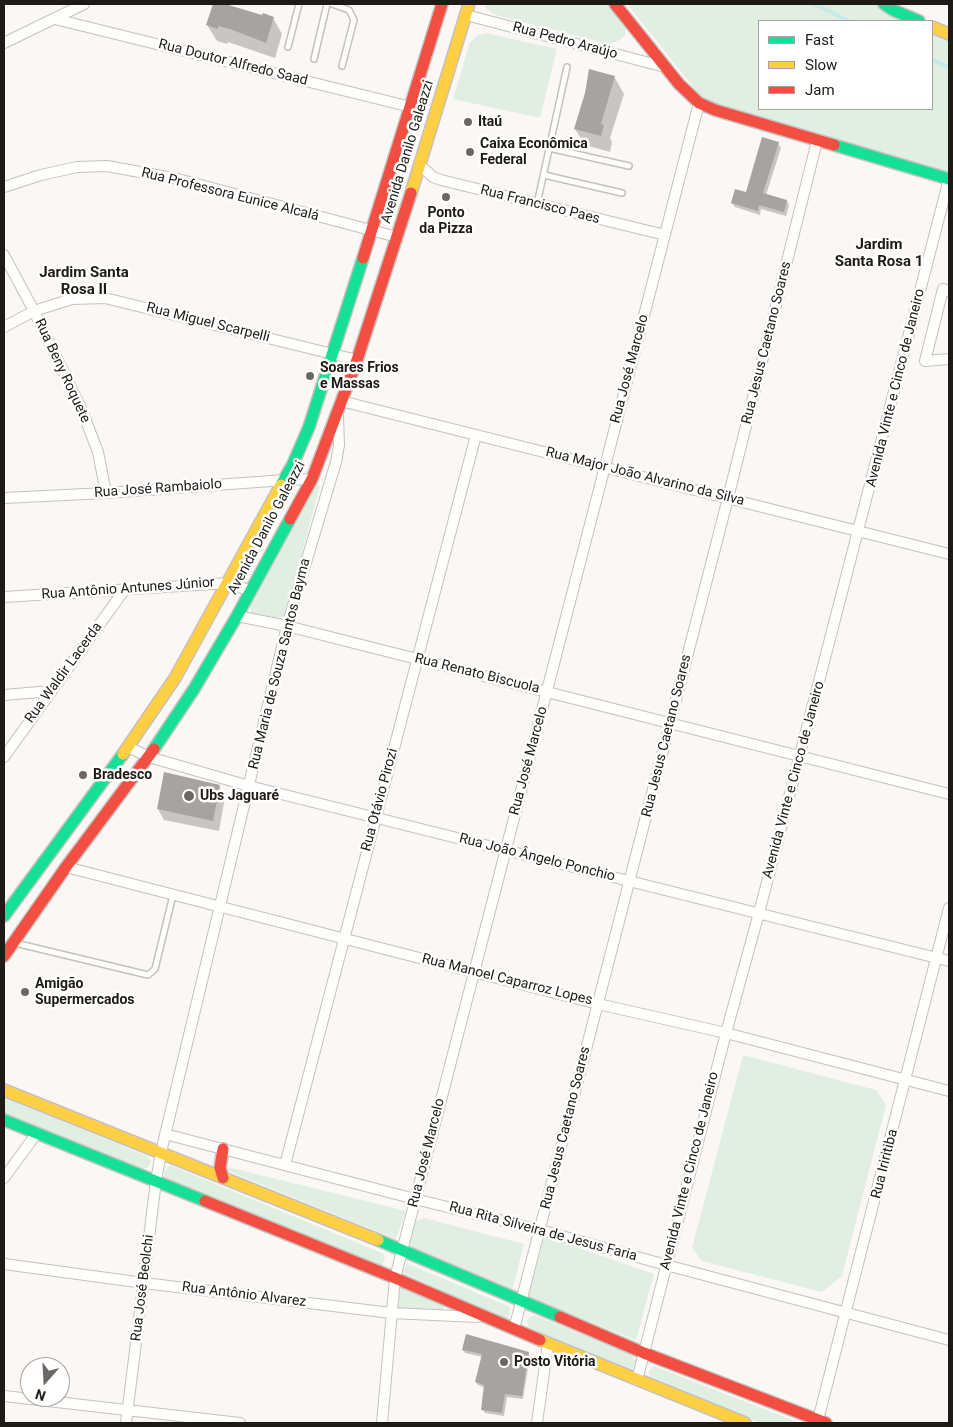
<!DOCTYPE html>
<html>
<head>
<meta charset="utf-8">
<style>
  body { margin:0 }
  #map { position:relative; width:953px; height:1427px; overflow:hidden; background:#faf7f4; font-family:Roboto,sans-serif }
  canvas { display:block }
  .frame { position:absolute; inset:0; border:5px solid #1e1a15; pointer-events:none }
  .legend { position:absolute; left:758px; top:20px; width:175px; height:90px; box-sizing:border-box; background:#fff; border:1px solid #a5a3a1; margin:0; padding:6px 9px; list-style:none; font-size:15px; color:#1e1a15 }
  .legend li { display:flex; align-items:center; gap:10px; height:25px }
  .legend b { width:25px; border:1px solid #a5a3a1 }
  .north { position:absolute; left:20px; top:1357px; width:50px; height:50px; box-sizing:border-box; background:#fff; border:1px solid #a5a3a1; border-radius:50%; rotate:199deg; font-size:14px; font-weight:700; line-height:20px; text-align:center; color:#1e1a15 }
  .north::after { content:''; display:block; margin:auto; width:18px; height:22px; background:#6b6763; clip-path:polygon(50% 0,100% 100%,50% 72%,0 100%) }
</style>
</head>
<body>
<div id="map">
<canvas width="953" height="1427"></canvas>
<div class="frame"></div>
<ul class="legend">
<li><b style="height:6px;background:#16e098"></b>Fast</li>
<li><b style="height:6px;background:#ffcf43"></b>Slow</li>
<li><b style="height:6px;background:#f24e42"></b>Jam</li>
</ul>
<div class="north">N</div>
</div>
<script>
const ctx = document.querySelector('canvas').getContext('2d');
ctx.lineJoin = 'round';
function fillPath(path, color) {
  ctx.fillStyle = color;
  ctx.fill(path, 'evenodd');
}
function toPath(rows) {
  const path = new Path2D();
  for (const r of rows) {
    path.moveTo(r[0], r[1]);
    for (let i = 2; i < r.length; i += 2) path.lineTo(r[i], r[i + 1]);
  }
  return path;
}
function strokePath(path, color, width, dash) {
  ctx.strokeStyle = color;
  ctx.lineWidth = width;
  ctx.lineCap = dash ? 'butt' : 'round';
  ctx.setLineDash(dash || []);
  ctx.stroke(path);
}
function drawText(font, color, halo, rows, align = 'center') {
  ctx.font = font + ' Roboto,sans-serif';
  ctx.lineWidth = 5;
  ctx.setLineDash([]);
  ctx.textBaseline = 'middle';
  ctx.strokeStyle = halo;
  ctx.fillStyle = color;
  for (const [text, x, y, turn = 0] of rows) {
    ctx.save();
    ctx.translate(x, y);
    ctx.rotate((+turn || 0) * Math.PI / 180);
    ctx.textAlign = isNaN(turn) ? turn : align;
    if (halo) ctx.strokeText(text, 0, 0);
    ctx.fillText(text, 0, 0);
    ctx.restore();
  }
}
const green = toPath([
  [485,4,608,4,626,27,625,35,620,40,608,44,496,15,486,9],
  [627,4,875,4,890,13,909,21,759,21,759,109,932,109,932,31,949,39,949,172,717,105,702,98],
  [486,33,557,49,540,118,453,99,470,42,478,35],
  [316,483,320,486,285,616,275,618,251,615,250,607],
  [743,1055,876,1090,886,1105,842,1276,822,1292,702,1261,692,1248],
  [4,1097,147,1156,151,1160,150,1164,147,1168,140,1169,4,1113],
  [170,1165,382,1253,385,1256,384,1261,382,1266,165,1178,164,1172],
  [228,1167,406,1211,396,1239,228,1171],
  [424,1218,524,1244,512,1291,409,1248,410,1235,416,1221],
  [544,1236,654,1274,636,1340,528,1297],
  [408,1264,510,1307,510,1314,506,1320,402,1272],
  [400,1283,446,1303,440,1314,398,1310],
  [534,1315,625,1352,632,1356,636,1361,634,1367,627,1370,536,1332,528,1325,527,1321,529,1317],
  [654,1366,800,1423,759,1423,649,1376,649,1371]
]);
const shadow = toPath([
  [215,4,225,4,263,17,273,18,282,34,275,58,228,42,227,44,217,41,207,25],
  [590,71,615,78,624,94,610,138,612,142,610,152,585,145,575,129,586,94],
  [778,143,781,148,766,195,787,201,789,205,786,216,761,209,760,215,735,207,732,203,747,193],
  [219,786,225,797,219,831,164,820,158,809],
  [463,1350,528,1353,530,1356,523,1399,507,1397,504,1416,485,1413,483,1410,485,1388,478,1385,476,1382,483,1357,465,1353]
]);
const stream = toPath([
  [814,4,849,21],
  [932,60,949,67]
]);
const building = toPath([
  [213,4,225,4,262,15,263,13,274,17,266,43,230,29,218,26,218,29,206,25],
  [589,69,615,76,601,124,604,125,601,136,574,129,585,93],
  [762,137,779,142,763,193,787,200,784,212,759,205,758,211,731,203,735,189,746,192],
  [164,772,220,785,213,821,157,809],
  [466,1334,529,1352,522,1396,505,1394,502,1413,481,1410,484,1385,475,1382,482,1354,462,1350]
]);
const lane = toPath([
  [332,4,349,10,354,20,342,66],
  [288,47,299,4],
  [314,59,327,4],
  [549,148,629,166],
  [544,175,622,193],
  [537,204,567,67],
  [15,943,148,975,155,969,173,895]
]);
const street = toPath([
  [466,15,665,67],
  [55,19,411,107],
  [4,43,84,4],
  [420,165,433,177,441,180,665,235],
  [4,187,41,175,77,167,107,166,178,179,397,237],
  [4,255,34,311,81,408,98,452,106,493],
  [949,291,943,289,925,361,949,359],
  [4,327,34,311,72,299,105,298,357,360],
  [341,401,949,554],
  [4,498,106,493,285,480,312,479],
  [4,597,229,583,251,591],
  [237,616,287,626,949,794],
  [4,695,51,691],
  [128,747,149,757,249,786,949,961],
  [4,757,125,589],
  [66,867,598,1004,726,1033,949,1091],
  [165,1134,415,1199,540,1230,666,1265,949,1340],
  [285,1165,476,435],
  [4,1178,37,1133],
  [4,1264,144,1283,391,1313,477,1317],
  [514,1329,728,498,817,141],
  [637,1380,726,1033,759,913,949,179],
  [4,1396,240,1423],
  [818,1420,949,908],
  [126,1423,156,1181,161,1152,287,626,336,462,339,445,338,416],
  [382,1423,395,1278,699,103],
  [537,1423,548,1343]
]);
const fast = toPath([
  [884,4,893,10,919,21],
  [834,145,949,179],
  [281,485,293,464,309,427,363,258],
  [154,749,194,689,237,616,290,519],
  [4,916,123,754],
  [4,1120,205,1201],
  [378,1240,560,1317]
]);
const slow = toPath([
  [932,27,949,34],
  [411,193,469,4],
  [123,754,175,678,281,485],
  [4,1090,378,1240],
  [540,1340,745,1423]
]);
const jam = toPath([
  [615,4,679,84,699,103,715,110,834,145],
  [363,258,442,4],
  [290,519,312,479,357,360,411,193],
  [4,956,66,867,154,749],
  [223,1149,220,1168,223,1178],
  [205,1201,395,1278,540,1340],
  [560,1317,644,1353,826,1423]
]);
const markers = [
  [468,122,5,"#6b6763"],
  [470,152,5,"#6b6763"],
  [446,197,5,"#6b6763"],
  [310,376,5,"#6b6763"],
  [83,775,5,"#6b6763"],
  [189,796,6,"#6b6763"],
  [25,992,5,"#6b6763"],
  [504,1362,5,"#6b6763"]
];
const streetNames = [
  ["Rua Pedro Araújo",565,41,15],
  ["Rua Doutor Alfredo Saad",233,63,14],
  ["Avenida Danilo Galeazzi",408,152,-73],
  ["Rua Professora Eunice Alcalá",230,195,14],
  ["Rua Francisco Paes",540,205,14],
  ["Rua Miguel Scarpelli",208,323,14],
  ["Rua Jesus Caetano Soares",767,343,-76],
  ["Rua José Marcelo",630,369,-75],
  ["Rua Beny Roquete",62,371,65],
  ["Avenida Vinte e Cinco de Janeiro",896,388,-76],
  ["Rua Major João Alvarino da Silva",645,477,14],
  ["Rua José Rambaiolo",158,489,-4],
  ["Avenida Danilo Galeazzi",267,528,-62],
  ["Rua Antônio Antunes Júnior",128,589,-4],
  ["Rua Maria de Souza Santos Bayma",280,664,-76],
  ["Rua Waldir Lacerda",64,673,-54],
  ["Rua Renato Biscuola",477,674,14],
  ["Rua Jesus Caetano Soares",667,736,-76],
  ["Rua José Marcelo",529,761,-75],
  ["Avenida Vinte e Cinco de Janeiro",794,780,-75],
  ["Rua Otávio Pirozi",380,800,-75],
  ["Rua João Ângelo Ponchio",537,858,14],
  ["Rua Manoel Caparroz Lopes",507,980,14],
  ["Rua Jesus Caetano Soares",566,1128,-76],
  ["Rua José Marcelo",427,1153,-76],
  ["Rua Iriritiba",885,1164,-76],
  ["Avenida Vinte e Cinco de Janeiro",690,1171,-76],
  ["Rua Rita Silveira de Jesus Faria",543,1232,15],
  ["Rua José Beolchi",143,1288,-83],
  ["Rua Antônio Alvarez",244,1295,7]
];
const poiNames = [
  ["Itaú",478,122],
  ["Caixa Econômica",480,144],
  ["Federal",480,160],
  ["Ponto",446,213,"center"],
  ["da Pizza",446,229,"center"],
  ["Soares Frios",320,368],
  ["e Massas",320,384],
  ["Bradesco",93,775],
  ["Ubs Jaguaré",200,796],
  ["Amigão",35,984],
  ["Supermercados",35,1000],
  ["Posto Vitória",514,1362]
];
const neighbourhoodNames = [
  ["Jardim",879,245],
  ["Santa Rosa 1",879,262],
  ["Jardim Santa",84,273],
  ["Rosa II",84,290]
];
fillPath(green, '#e1efe2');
fillPath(shadow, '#0003');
strokePath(stream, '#c6eae8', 4);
fillPath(building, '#a7a3a0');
strokePath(lane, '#c5c1be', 8);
strokePath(street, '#c5c1be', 12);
strokePath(fast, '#c5c1be', 14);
strokePath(slow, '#c5c1be', 14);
strokePath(jam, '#c5c1be', 14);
strokePath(lane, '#fefefd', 5);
strokePath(street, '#fefefd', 10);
strokePath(fast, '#16e098', 11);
strokePath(slow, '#ffcf43', 11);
strokePath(jam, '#f24e42', 11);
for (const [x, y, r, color] of markers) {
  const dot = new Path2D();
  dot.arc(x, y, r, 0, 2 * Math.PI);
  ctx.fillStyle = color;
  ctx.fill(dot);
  strokePath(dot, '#fff', 2);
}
drawText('14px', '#1e1a15', '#fff', streetNames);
drawText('bold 14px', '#1e1a15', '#fff', poiNames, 'left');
drawText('bold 15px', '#1e1a15', '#fff', neighbourhoodNames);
</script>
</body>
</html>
